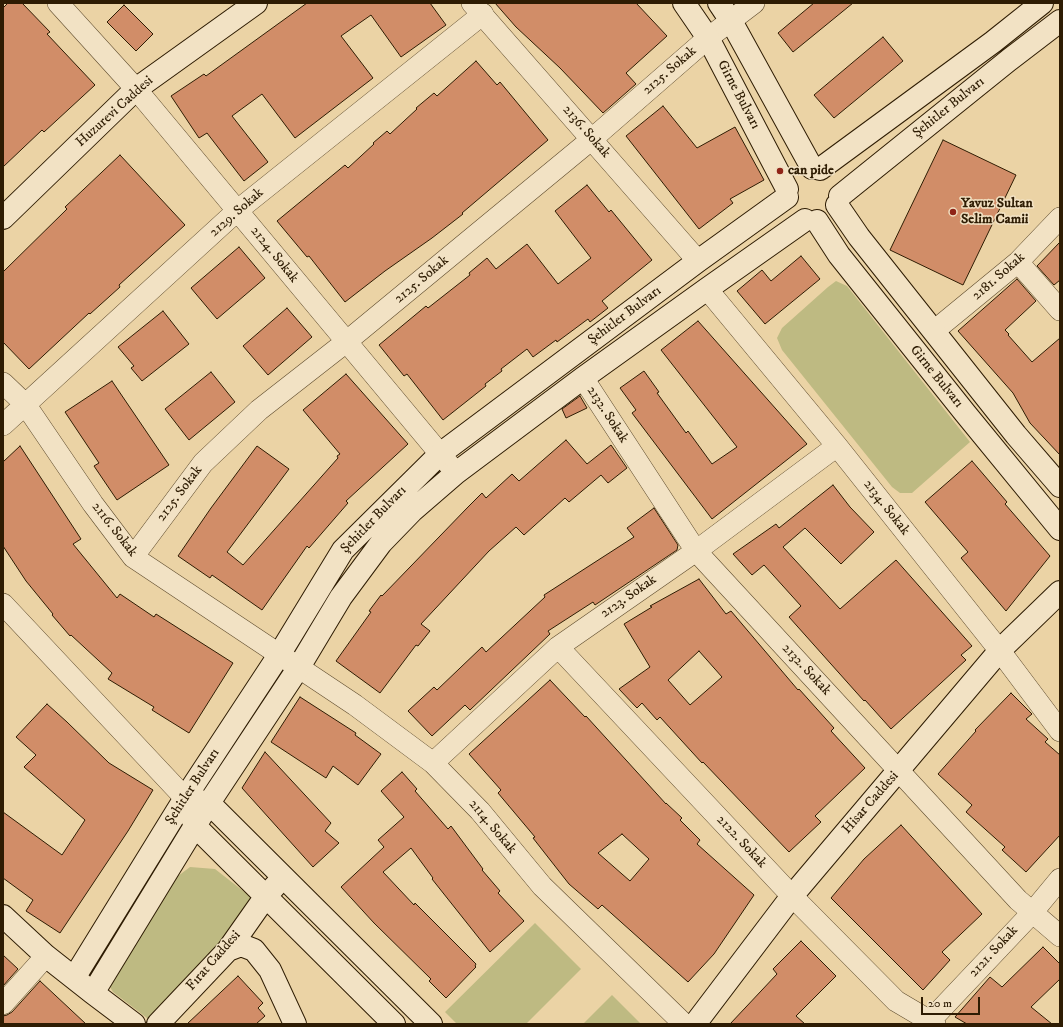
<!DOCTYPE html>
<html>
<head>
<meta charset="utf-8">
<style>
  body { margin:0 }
  #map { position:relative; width:1063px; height:1027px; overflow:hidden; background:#ebd3a5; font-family:"IM FELL DW Pica",serif }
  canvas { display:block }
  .frame { position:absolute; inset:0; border:4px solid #2e1c03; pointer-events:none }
  .scale { position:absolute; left:921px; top:997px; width:59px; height:18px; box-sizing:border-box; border:2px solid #2e1c03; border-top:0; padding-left:5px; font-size:12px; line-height:14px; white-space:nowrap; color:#2e1c03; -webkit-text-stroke:3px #f2e2c4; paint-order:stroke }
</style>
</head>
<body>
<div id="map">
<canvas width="1063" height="1027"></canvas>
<div class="frame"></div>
<div class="scale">20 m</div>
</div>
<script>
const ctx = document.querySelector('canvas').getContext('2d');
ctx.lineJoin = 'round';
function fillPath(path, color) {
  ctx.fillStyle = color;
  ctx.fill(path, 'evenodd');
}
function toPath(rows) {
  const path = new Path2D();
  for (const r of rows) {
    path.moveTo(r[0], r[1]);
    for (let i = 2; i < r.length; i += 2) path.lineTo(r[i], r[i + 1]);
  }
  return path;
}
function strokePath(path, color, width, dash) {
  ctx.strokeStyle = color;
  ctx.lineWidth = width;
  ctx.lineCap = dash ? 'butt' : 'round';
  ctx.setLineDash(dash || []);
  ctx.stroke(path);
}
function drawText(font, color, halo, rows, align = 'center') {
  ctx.font = font + ' "IM FELL DW Pica",serif';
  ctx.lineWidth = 3;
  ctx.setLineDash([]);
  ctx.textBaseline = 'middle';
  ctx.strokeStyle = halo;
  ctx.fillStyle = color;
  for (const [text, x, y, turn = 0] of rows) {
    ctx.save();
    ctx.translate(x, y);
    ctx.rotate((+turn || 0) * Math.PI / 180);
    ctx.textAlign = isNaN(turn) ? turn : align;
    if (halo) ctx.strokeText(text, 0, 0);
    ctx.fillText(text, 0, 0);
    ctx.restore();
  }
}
const green = toPath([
  [836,281,847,286,970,442,912,493,900,493,892,487,782,350,777,338,782,328,828,287],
  [190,867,215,869,256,901,156,1020,147,1018,113,992,108,984,174,879],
  [535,923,581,969,526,1024,457,1024,445,1012],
  [612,995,641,1024,583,1024]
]);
const building = toPath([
  [8,3,22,3,50,32,47,34,95,85,44,132,42,130,3,167,3,8,8,3],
  [307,3,430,3,446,25,401,57,371,15,341,36,373,78,295,138,262,94,232,116,268,162,244,181,207,133,199,138,171,96,204,74,206,76,307,3],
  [495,3,636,3,667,36,626,73,636,84,603,113,560,68,516,27,495,3],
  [814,3,853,3,793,52,778,33,814,3],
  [124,5,153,34,136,51,107,22,124,5],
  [883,37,903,61,834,118,814,95,883,37],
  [476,61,497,85,500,82,548,140,462,213,463,214,432,238,385,271,345,302,309,256,307,257,277,221,345,165,348,168,374,144,373,143,387,131,390,134,417,109,416,108,434,93,437,96,476,61],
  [663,106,697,148,735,127,764,180,730,199,733,203,699,229,626,136,663,106],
  [943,140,1016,175,963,285,890,250,943,140],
  [120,155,185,225,119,285,120,287,90,314,89,313,29,369,3,342,3,272,67,209,65,207,120,155],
  [587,185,609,212,611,210,652,260,602,301,608,308,590,322,588,319,557,342,556,340,533,357,527,349,501,369,502,371,485,384,486,386,443,420,407,374,404,376,379,345,426,306,428,308,470,275,469,273,487,258,496,269,527,244,558,284,591,258,555,211,587,185],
  [1060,242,1060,280,1054,285,1037,266,1060,242],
  [239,247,265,278,217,319,191,288,239,247],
  [801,256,820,279,765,324,737,291,762,270,771,281,801,256],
  [1017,279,1036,301,1005,330,1009,334,1008,335,1032,362,1060,338,1060,455,1030,423,1013,393,958,331,1017,279],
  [287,308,312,337,268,375,243,346,287,308],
  [163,311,189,344,142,381,131,368,134,366,118,347,163,311],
  [698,321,807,444,712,519,632,413,636,410,620,388,644,371,659,392,657,393,686,433,688,431,712,464,737,447,661,350,698,321],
  [211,372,235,402,189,440,165,409,211,372],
  [346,374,408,444,346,501,348,503,309,548,307,546,262,610,212,575,210,578,178,556,211,508,257,446,289,469,227,552,243,565,338,458,337,456,340,454,303,410,346,374],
  [112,381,169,465,117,500,94,466,99,463,65,412,112,381],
  [580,396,587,408,566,418,562,409,580,396],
  [566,440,587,464,611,445,627,468,608,483,601,475,569,502,565,498,524,535,516,527,489,551,421,624,430,631,418,646,416,645,380,693,336,661,371,612,369,611,381,595,382,596,468,507,482,493,486,498,512,474,519,481,566,440],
  [20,446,81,539,73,544,117,598,120,594,154,617,156,614,233,663,189,733,152,710,154,707,108,679,112,673,71,635,70,636,52,615,53,614,26,581,3,546,3,462,20,446],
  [972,461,1007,502,1005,504,1050,556,1006,611,961,558,968,552,925,502,972,461],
  [833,485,850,507,874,532,841,564,805,528,783,547,840,609,896,560,972,646,961,655,966,660,891,729,865,700,864,701,789,617,801,606,764,565,752,575,733,554,776,524,779,528,833,485],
  [654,508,678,545,677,550,595,605,593,602,548,631,550,634,470,710,465,705,432,736,408,711,434,687,437,690,482,647,486,652,545,597,544,595,634,537,627,528,654,508],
  [699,579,726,614,731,611,798,690,799,689,834,728,831,731,865,768,815,816,821,822,789,852,703,762,702,763,660,717,657,720,642,703,637,708,619,689,650,667,624,624,652,607,650,606,699,579],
  [699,651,722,677,690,705,668,680,699,651],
  [550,680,585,717,586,716,666,804,666,803,682,818,680,820,700,840,697,844,754,895,714,954,688,982,602,905,598,909,569,884,533,838,535,837,498,793,501,790,469,754,550,680],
  [622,834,649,859,630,881,598,853,622,834],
  [1011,693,1032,714,1026,719,1048,739,1045,742,1060,755,1060,835,1026,872,1002,850,1005,847,966,812,972,805,938,774,976,731,975,730,1011,693],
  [300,697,356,733,355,735,381,754,358,785,333,766,326,778,271,742,300,697],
  [47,704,67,722,109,763,153,790,128,831,60,933,26,911,33,900,3,878,3,812,62,855,85,820,24,767,36,755,16,737,47,704],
  [265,752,331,823,325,831,339,843,313,867,242,788,265,752],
  [402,772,417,789,415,791,448,829,451,826,483,869,482,870,500,891,498,893,524,921,490,952,432,879,433,878,411,848,383,872,414,905,415,903,476,964,475,966,476,967,446,998,429,981,431,979,374,923,341,887,384,847,378,840,404,817,381,791,402,772],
  [901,825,982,914,942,952,950,960,923,990,831,898,864,859,901,825],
  [801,941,836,976,796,1016,805,1024,730,1024,777,974,773,969,801,941],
  [1043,947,1060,964,1060,979,1031,1007,1052,1024,967,1024,955,1017,990,977,1002,987,1043,947],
  [3,955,18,969,3,986,3,955],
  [238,976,263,1003,258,1008,265,1016,256,1024,187,1024,238,976],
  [40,981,86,1024,3,1024,3,1016,7,1015,12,1012,40,981]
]);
const street = toPath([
  [58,3,136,89,456,473],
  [472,3,698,261],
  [1018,262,1060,310],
  [707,289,837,446,1000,651,1060,731],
  [934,331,1018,262,1060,218],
  [583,378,696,551,1018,900,1060,936],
  [3,383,25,404,93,504,133,557,355,705,433,763,480,811,542,886,684,1024],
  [3,425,238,210,483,14],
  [133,557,203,463,259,410,346,342,592,139,708,38,754,3],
  [3,604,185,798],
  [558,647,792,896,896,1001,935,1024],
  [433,763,558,647,696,551,837,446],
  [3,1004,46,956],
  [927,1024,1031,914,1060,879]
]);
const secondary = toPath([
  [684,3,708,38,787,189],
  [719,3,731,21,812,168],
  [820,169,993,42,1042,3],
  [840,196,1009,60,1060,21],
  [837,205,859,237,1016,435,1060,486],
  [3,218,136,89,256,3],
  [817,221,839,255,965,413,1060,529],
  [195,800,209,803,431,1024],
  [190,812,195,826,394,1024],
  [3,916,46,956,93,993,134,1024],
  [228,950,241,945,254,950,270,970,295,1024],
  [74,978,185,798,279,655,343,550,440,454,698,261,787,197],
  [93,993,209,803,299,667,341,597,381,543,412,511,456,473,583,378,707,289,805,220],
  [158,1024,228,950,266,896,275,886],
  [695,1024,792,896,1001,649,1060,592]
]);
const markers = [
  [780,171,4,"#8f2418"],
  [953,212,4,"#8f2418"]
];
const streetNames = [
  ["2125. Sokak",670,71,-41],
  ["Girne Bulvarı",738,95,62],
  ["Şehitler Bulvarı",949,108,-39],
  ["Huzurevi Caddesi",115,112,-42],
  ["2136. Sokak",586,132,49],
  ["2129. Sokak",237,213,-41],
  ["2124. Sokak",274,255,51],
  ["2181. Sokak",999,277,-41],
  ["2125. Sokak",422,280,-40],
  ["Şehitler Bulvarı",625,316,-37],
  ["Girne Bulvarı",936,377,51],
  ["2132. Sokak",607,415,57],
  ["2125. Sokak",180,494,-53],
  ["2134. Sokak",886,508,52],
  ["Şehitler Bulvarı",374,520,-46],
  ["2116. Sokak",114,530,52],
  ["2123. Sokak",629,597,-35],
  ["2132. Sokak",806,670,47],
  ["Şehitler Bulvarı",193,787,-57],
  ["Hisar Caddesi",871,803,-49],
  ["2114. Sokak",492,827,50],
  ["2122. Sokak",741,842,47],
  ["2121. Sokak",994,952,-47],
  ["Fırat Caddesi",214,961,-49]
];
const poiNames = [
  ["can pide",788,171],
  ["Yavuz Sultan",961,204],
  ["Selim Camii",961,220]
];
fillPath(green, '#beba82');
fillPath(building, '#d18d68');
strokePath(building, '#2e1c03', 1);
strokePath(street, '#5d4a2c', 22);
strokePath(secondary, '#2e1c03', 24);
strokePath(street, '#f2e2c4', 21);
strokePath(secondary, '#f2e2c4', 22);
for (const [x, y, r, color] of markers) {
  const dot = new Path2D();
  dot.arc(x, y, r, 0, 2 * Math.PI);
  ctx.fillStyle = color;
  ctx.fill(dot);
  strokePath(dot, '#f2e2c4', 1.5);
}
drawText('14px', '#2e1c03', '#f2e2c4', streetNames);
drawText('bold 14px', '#2e1c03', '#f2e2c4', poiNames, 'left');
</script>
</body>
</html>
